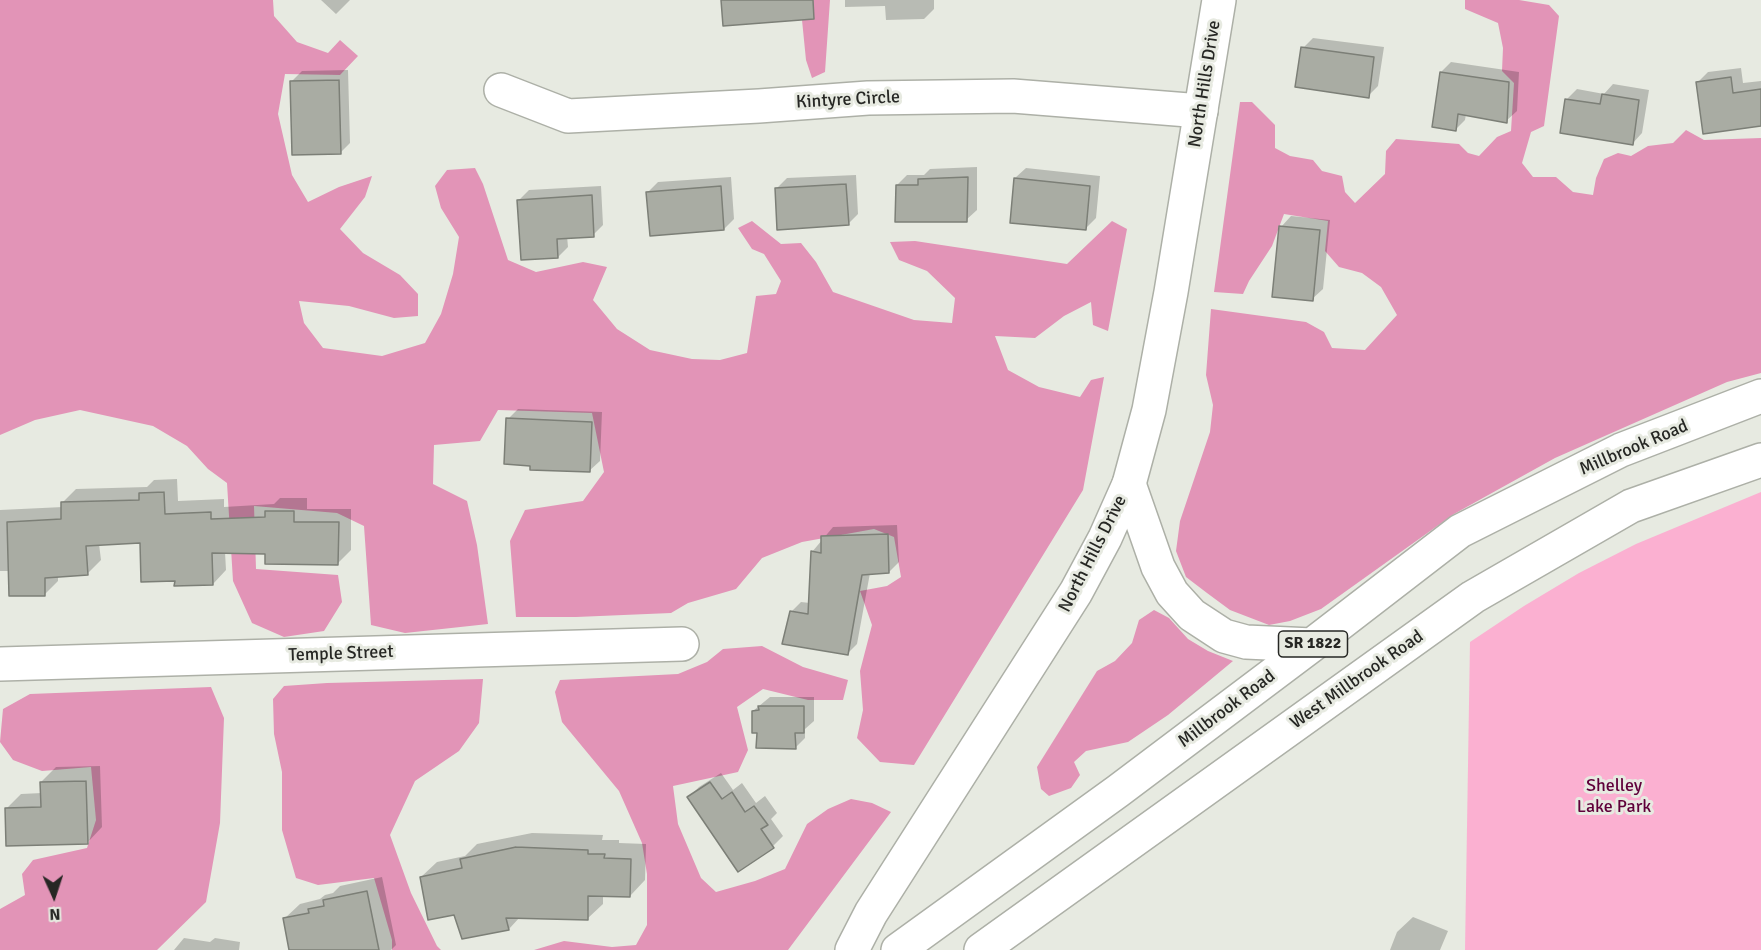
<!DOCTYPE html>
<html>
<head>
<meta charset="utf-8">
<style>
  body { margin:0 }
  #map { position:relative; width:1761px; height:950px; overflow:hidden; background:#e7eae1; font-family:Signika,sans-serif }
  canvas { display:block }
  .north { position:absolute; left:24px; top:866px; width:60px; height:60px; -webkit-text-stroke:4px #e7eae1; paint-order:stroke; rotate:177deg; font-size:16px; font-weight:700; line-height:24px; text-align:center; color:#262724 }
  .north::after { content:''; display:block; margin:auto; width:21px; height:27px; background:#262724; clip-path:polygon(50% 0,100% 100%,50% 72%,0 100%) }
</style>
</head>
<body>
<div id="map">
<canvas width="1761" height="950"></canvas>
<div class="north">N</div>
</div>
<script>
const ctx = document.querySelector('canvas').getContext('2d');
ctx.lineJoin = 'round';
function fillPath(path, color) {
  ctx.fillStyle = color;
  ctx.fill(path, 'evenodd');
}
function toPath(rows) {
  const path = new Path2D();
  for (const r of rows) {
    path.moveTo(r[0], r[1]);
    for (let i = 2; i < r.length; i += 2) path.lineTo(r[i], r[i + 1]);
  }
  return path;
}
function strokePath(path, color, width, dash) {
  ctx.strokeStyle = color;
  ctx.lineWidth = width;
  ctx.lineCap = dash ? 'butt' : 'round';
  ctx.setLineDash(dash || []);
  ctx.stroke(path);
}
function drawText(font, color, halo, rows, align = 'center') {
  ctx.font = font + ' Signika,sans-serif';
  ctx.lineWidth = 6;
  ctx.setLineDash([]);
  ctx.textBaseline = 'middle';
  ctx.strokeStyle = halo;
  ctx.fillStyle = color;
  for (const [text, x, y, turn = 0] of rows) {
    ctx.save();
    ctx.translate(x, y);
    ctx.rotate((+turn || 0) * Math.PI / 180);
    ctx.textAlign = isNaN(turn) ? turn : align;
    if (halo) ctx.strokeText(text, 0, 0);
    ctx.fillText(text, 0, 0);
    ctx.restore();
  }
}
const green = toPath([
  [1761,492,1761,950,1465,950,1470,642,1524,606,1579,573,1636,544]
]);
const forest = toPath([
  [0,0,273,0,274,16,297,42,328,53,340,40,358,56,340,75,285,74,278,114,292,175,308,202,339,187,372,176,365,197,340,229,363,253,400,275,418,294,418,316,394,318,349,306,299,301,304,323,323,348,382,356,425,343,441,314,453,274,459,237,441,208,435,186,447,170,475,168,483,184,508,260,536,272,583,262,607,267,593,300,617,329,650,350,692,359,720,360,747,353,756,296,776,294,781,281,764,254,752,249,738,228,752,221,781,244,801,243,816,262,833,292,914,320,952,323,955,298,927,271,899,260,890,242,915,241,1067,264,1112,221,1127,229,1108,331,1093,325,1091,302,1064,316,1035,338,995,336,1008,370,1039,387,1080,397,1091,380,1104,377,1083,490,914,765,880,762,857,738,863,710,860,671,872,625,860,591,887,586,901,577,894,537,874,529,802,542,762,558,736,589,688,603,671,613,576,617,516,617,510,541,525,510,583,501,604,472,592,413,498,410,480,441,434,445,433,484,467,501,477,545,488,624,405,633,371,625,364,526,337,513,254,506,256,569,338,575,342,602,324,631,284,637,252,623,233,581,227,483,208,469,187,446,153,426,80,410,35,420,0,435],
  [800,0,830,0,825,72,812,78,806,60],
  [1465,0,1519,0,1549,5,1559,16,1544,126,1531,132,1522,163,1533,177,1556,177,1573,192,1593,195,1596,178,1604,159,1618,153,1631,156,1648,146,1673,143,1686,130,1704,140,1761,138,1761,373,1727,382,1555,458,1454,514,1321,609,1290,621,1269,625,1230,610,1207,593,1186,577,1176,551,1180,521,1210,432,1213,405,1206,375,1211,309,1306,322,1324,332,1332,348,1365,350,1397,315,1381,287,1362,273,1339,267,1325,251,1328,221,1284,214,1272,246,1249,281,1243,294,1214,292,1240,102,1252,102,1275,125,1275,148,1290,156,1313,160,1322,171,1342,176,1345,192,1355,203,1385,174,1386,151,1396,139,1459,144,1468,153,1479,156,1497,137,1511,131,1514,83,1502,71,1503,48,1498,23,1465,9],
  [1154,610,1169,618,1188,639,1208,651,1233,661,1168,715,1128,742,1086,751,1074,762,1080,775,1071,788,1049,796,1041,789,1037,767,1097,671,1115,661,1132,643,1139,620],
  [762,646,803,667,848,680,843,700,808,700,763,689,737,707,748,750,738,772,673,786,678,824,701,878,716,892,755,881,785,869,807,824,828,809,851,799,872,803,891,812,788,950,534,950,564,941,612,947,636,945,647,925,647,874,642,843,619,791,562,722,555,692,560,680,678,674,707,662,723,649],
  [483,679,479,723,459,751,415,781,390,835,411,893,437,946,441,950,392,950,392,940,374,878,318,885,296,878,282,830,282,772,274,734,273,699,284,686,327,683],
  [211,687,224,718,220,823,206,902,157,950,0,950,0,909,25,895,22,874,33,860,87,848,96,820,91,767,42,771,13,760,0,742,3,709,30,694]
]);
const shadow = toPath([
  [321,0,350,0,336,14],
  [845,0,934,0,934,9,924,19,886,20,885,6,845,7],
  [1313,38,1384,47,1378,86,1368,96,1303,48],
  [1451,62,1519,72,1517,111,1506,121,1466,114,1465,120,1455,130,1441,72],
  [1741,68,1743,83,1761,81,1761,124,1698,82,1708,72],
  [348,70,350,143,340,153,291,82,302,71],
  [1613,84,1649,90,1642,133,1632,144,1566,100,1577,89,1604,94],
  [977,167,977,210,966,220,897,185,907,175,924,175,930,169],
  [1026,168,1100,176,1096,218,1086,228,1015,178],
  [856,175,858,214,848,224,776,189,787,178],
  [731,177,734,219,724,229,648,192,658,182],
  [601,186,603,225,593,235,567,236,568,247,558,257,519,200,529,190],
  [1291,216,1330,220,1323,289,1312,299,1281,227],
  [518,409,602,412,600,461,589,471,508,419],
  [177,479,178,501,224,499,224,507,274,504,280,498,307,498,307,509,351,509,351,550,338,563,267,552,225,552,226,570,213,584,176,579,141,542,99,544,101,560,87,574,58,576,58,581,45,594,10,571,0,571,0,500,0,510,63,507,62,503,76,489,147,487,154,480],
  [897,525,899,562,889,572,870,573,857,644,847,654,791,612,801,602,810,603,812,552,833,527],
  [770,697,814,697,814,721,805,729,805,738,795,748,759,732,753,711],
  [100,766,102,827,87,843,6,809,21,794,42,793,41,782,56,767],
  [721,773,733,790,742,783,756,803,765,796,777,813,771,819,783,836,773,846,689,797,699,787],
  [532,833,603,835,602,840,619,840,619,843,646,844,645,880,630,896,603,895,603,904,587,919,520,917,509,929,463,938,455,913,421,877,437,862,465,856,477,844],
  [382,877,396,945,391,950,291,950,284,919,300,904,320,899,325,895,333,893,340,886],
  [1413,917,1448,931,1440,950,1390,950,1397,932],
  [184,938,210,942,215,938,240,942,239,950,174,950]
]);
const building = toPath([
  [721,0,813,0,814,19,723,26,721,0],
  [1301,47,1374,57,1369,98,1295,87,1301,47],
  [1440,72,1509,82,1507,123,1458,114,1456,131,1432,127,1440,72],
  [1731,77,1733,93,1761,89,1761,126,1703,134,1696,82,1731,77],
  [339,80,341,154,292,155,290,81,339,80],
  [1602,94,1639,100,1633,145,1560,133,1565,99,1600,104,1602,94],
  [968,177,967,222,895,222,896,185,918,185,918,179,968,177],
  [1014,178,1090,186,1086,230,1010,223,1014,178],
  [846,184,849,225,777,230,775,188,846,184],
  [721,186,724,230,650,236,646,192,721,186],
  [592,195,594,237,557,239,558,258,521,260,517,200,592,195],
  [1279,226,1320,230,1313,301,1272,297,1279,226],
  [506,418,592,422,590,472,530,470,530,466,504,464,506,418],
  [164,492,165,514,211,512,211,519,265,517,265,511,294,511,294,522,339,522,338,565,265,564,265,554,212,553,213,585,174,586,175,581,141,582,140,543,86,546,88,575,45,578,45,596,9,596,7,522,61,519,61,502,139,500,139,493,164,492],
  [888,534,889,573,862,575,848,655,782,644,790,611,808,614,811,551,821,553,821,536,888,534],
  [758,706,804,706,804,733,795,733,796,749,756,748,757,733,752,733,752,711,759,710,758,706],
  [86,781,88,844,6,846,5,808,41,807,40,782,86,781],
  [710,782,722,799,732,792,745,812,754,806,768,825,761,829,774,848,738,872,687,797,710,782],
  [516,847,588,850,588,854,605,854,604,858,631,859,630,897,588,896,588,920,506,918,509,930,462,939,454,915,428,920,420,877,462,868,460,859,516,847],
  [367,891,379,950,289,950,283,918,309,913,308,909,324,906,323,900,367,891]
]);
const street = toPath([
  [501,90,568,116,759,106,868,98,1013,96,1201,111],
  [0,664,682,644]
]);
const secondary = toPath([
  [852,950,871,913,1076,592,1105,538,1129,484,1149,410,1171,292,1219,0]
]);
const primary = toPath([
  [1129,484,1158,567,1172,593,1192,615,1224,636,1246,642,1312,645],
  [898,950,1118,791,1312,645,1460,531,1621,450,1761,396],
  [981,950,1473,597,1631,506,1761,460]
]);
const shields = [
  [1313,644,69]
];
const shieldNames = [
  ["SR 1822",1313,644]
];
const streetNames = [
  ["North Hills Drive",1205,84,-81],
  ["Kintyre Circle",848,100,-3],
  ["Millbrook Road",1634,448,-23],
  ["North Hills Drive",1093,554,-63],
  ["Temple Street",341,654,-2],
  ["West Millbrook Road",1357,680,-35],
  ["Millbrook Road",1227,709,-37]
];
const parkNames = [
  ["Shelley",1614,786],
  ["Lake Park",1614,807]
];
fillPath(green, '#fbb0d1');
fillPath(forest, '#e294b7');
fillPath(shadow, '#0003');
fillPath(building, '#a9aca3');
strokePath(building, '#7c7f77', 1.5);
strokePath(street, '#adb0a7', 36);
strokePath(secondary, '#adb0a7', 36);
strokePath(primary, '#adb0a7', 36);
strokePath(street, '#fff', 33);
strokePath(secondary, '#fff', 33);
strokePath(primary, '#fff', 33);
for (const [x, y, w] of shields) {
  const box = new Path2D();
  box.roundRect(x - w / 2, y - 13, w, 26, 4.5);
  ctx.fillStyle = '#e7eae1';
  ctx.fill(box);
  strokePath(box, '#262724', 1.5);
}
drawText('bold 16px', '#262724', null, shieldNames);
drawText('18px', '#262724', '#e7eae1', streetNames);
drawText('18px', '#5f003a', '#e7eae1', parkNames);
</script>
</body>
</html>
